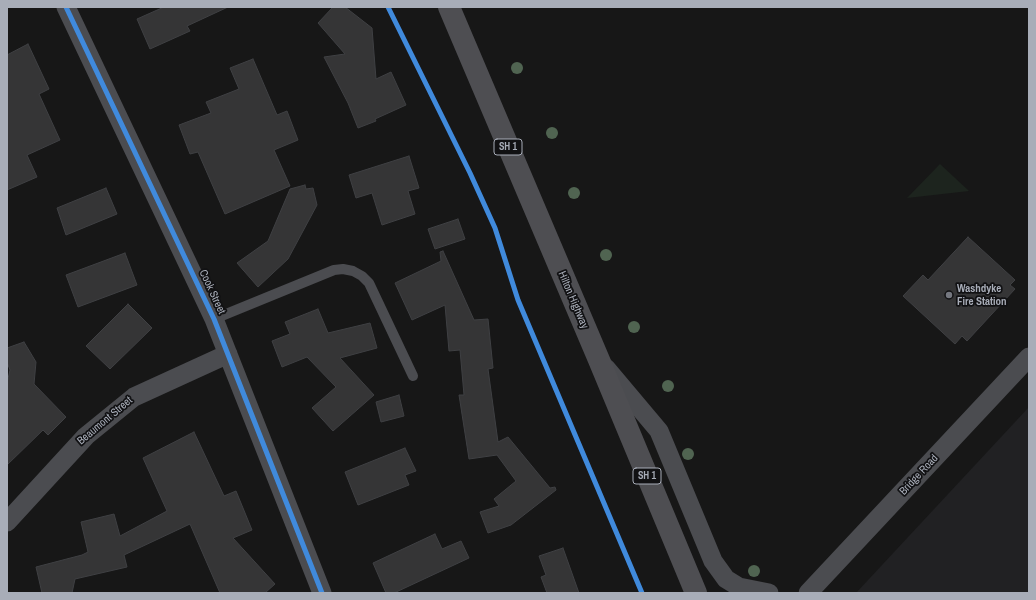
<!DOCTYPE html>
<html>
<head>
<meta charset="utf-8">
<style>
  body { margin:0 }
  #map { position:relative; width:1036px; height:600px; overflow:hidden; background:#171717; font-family:"Archivo Narrow",sans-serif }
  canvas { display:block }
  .frame { position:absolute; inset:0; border:8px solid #a8adb8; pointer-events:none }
</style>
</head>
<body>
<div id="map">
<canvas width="1036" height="600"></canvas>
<div class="frame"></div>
</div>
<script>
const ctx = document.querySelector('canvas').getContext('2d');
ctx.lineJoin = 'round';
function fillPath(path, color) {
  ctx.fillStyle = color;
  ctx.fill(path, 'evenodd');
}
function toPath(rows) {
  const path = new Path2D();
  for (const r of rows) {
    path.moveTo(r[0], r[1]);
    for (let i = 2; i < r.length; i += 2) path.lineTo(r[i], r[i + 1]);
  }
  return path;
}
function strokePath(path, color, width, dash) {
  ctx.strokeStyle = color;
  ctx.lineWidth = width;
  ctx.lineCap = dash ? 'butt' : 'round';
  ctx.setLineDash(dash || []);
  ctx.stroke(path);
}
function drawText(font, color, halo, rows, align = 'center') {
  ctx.font = font + ' "Archivo Narrow",sans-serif';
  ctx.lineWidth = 3.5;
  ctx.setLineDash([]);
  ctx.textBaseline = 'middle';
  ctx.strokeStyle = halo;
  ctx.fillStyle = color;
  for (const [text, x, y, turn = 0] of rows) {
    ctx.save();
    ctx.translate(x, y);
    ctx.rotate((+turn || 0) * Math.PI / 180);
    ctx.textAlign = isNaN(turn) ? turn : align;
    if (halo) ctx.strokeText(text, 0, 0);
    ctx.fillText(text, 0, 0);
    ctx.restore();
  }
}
const built = toPath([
  [1029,407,1029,593,856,593]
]);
const green = toPath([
  [940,164,969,191,907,198]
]);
const building = toPath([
  [164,7,228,7,187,26,190,31,150,49,137,19,164,7],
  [333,7,345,7,372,28,376,79,391,72,406,105,375,119,376,121,358,128,348,103,324,57,345,54,318,23,333,7],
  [28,44,49,89,39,94,60,140,27,155,37,177,7,190,7,55,28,44],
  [253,59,277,115,287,111,298,140,274,150,290,186,225,214,198,152,190,154,179,125,211,113,206,102,239,89,230,68,253,59],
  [409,156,419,188,408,191,415,214,382,225,372,193,356,198,349,175,409,156],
  [305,185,306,189,313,188,317,205,288,259,258,287,237,263,268,241,290,189,305,185],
  [106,188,117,214,66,235,57,208,106,188],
  [458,219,465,239,435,249,428,229,458,219],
  [968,237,1015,280,1010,285,1015,289,967,341,962,336,955,344,903,296,923,275,928,280,968,237],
  [443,251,474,320,488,319,493,368,488,369,498,442,508,437,550,488,555,487,556,490,511,525,488,533,480,512,499,506,494,499,516,481,497,455,469,459,459,395,464,395,460,350,449,351,445,305,412,320,395,283,441,261,440,252,443,251],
  [125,253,137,285,78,307,66,275,125,253],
  [128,304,152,328,110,369,86,346,128,304],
  [318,309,328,333,370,323,377,348,340,358,374,395,333,431,312,408,336,387,307,357,282,367,272,341,290,334,285,322,318,309],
  [24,342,36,362,34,384,66,417,48,435,43,430,7,465,7,383,10,370,7,362,7,348,24,342],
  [399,395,404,416,381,422,376,402,399,395],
  [194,432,224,496,236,491,252,530,233,538,275,584,265,593,220,593,190,524,124,555,127,567,75,579,72,593,42,593,36,567,82,555,88,552,81,522,114,514,120,536,167,511,143,458,194,432],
  [405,448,416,471,405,475,409,485,358,505,345,472,405,448],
  [435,534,442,549,461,541,469,558,394,593,386,593,373,563,435,534],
  [563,548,579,593,547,593,541,577,546,575,539,556,563,548]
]);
const service = toPath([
  [214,319,334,270,343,269,353,271,362,276,369,283,413,376]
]);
const minor = toPath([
  [66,7,214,319,322,593],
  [606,368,659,431,713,561,726,579,739,587,769,593],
  [7,522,86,436,134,397,228,354],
  [808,593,1029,357]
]);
const trunk = toPath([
  [449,7,599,360,696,593]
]);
const cycleway = toPath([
  [66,7,214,319,322,593],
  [388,7,470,173,495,228,518,300,642,593]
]);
const trees = [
  [517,68],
  [552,133],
  [574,193],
  [606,255],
  [634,327],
  [668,386],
  [688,454],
  [754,571]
];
const markers = [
  [949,295,4,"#757880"]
];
const shields = [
  [508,147,28],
  [647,476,28]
];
const shieldNames = [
  ["SH 1",508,147],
  ["SH 1",647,476]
];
const poiNames = [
  ["Washdyke",957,289],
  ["Fire Station",957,302]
];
const streetNames = [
  ["Cook Street",212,292,65],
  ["Hilton Highway",573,300,67],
  ["Beaumont Street",105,421,-40],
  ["Bridge Road",919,475,-47]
];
fillPath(built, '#212123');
fillPath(green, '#1d241e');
fillPath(building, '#353536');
strokePath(building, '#3f4043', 1);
strokePath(service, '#4b4c50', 10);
strokePath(minor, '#4b4c50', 19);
strokePath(trunk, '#4e4e52', 22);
strokePath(cycleway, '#408adc', 5);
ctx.fillStyle = '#506451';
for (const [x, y] of trees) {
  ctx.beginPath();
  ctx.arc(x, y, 6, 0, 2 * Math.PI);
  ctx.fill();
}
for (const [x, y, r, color] of markers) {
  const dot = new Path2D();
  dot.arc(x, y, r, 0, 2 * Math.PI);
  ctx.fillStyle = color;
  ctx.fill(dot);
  strokePath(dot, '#111113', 1.5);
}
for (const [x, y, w] of shields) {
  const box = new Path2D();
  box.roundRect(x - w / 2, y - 8, w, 16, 3);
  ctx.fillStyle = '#111113';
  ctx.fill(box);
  strokePath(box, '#a8adb8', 1);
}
drawText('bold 10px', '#a8adb8', null, shieldNames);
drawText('bold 11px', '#a8adb8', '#111113', poiNames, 'left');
drawText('11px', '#a8adb8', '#111113', streetNames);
</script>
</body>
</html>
